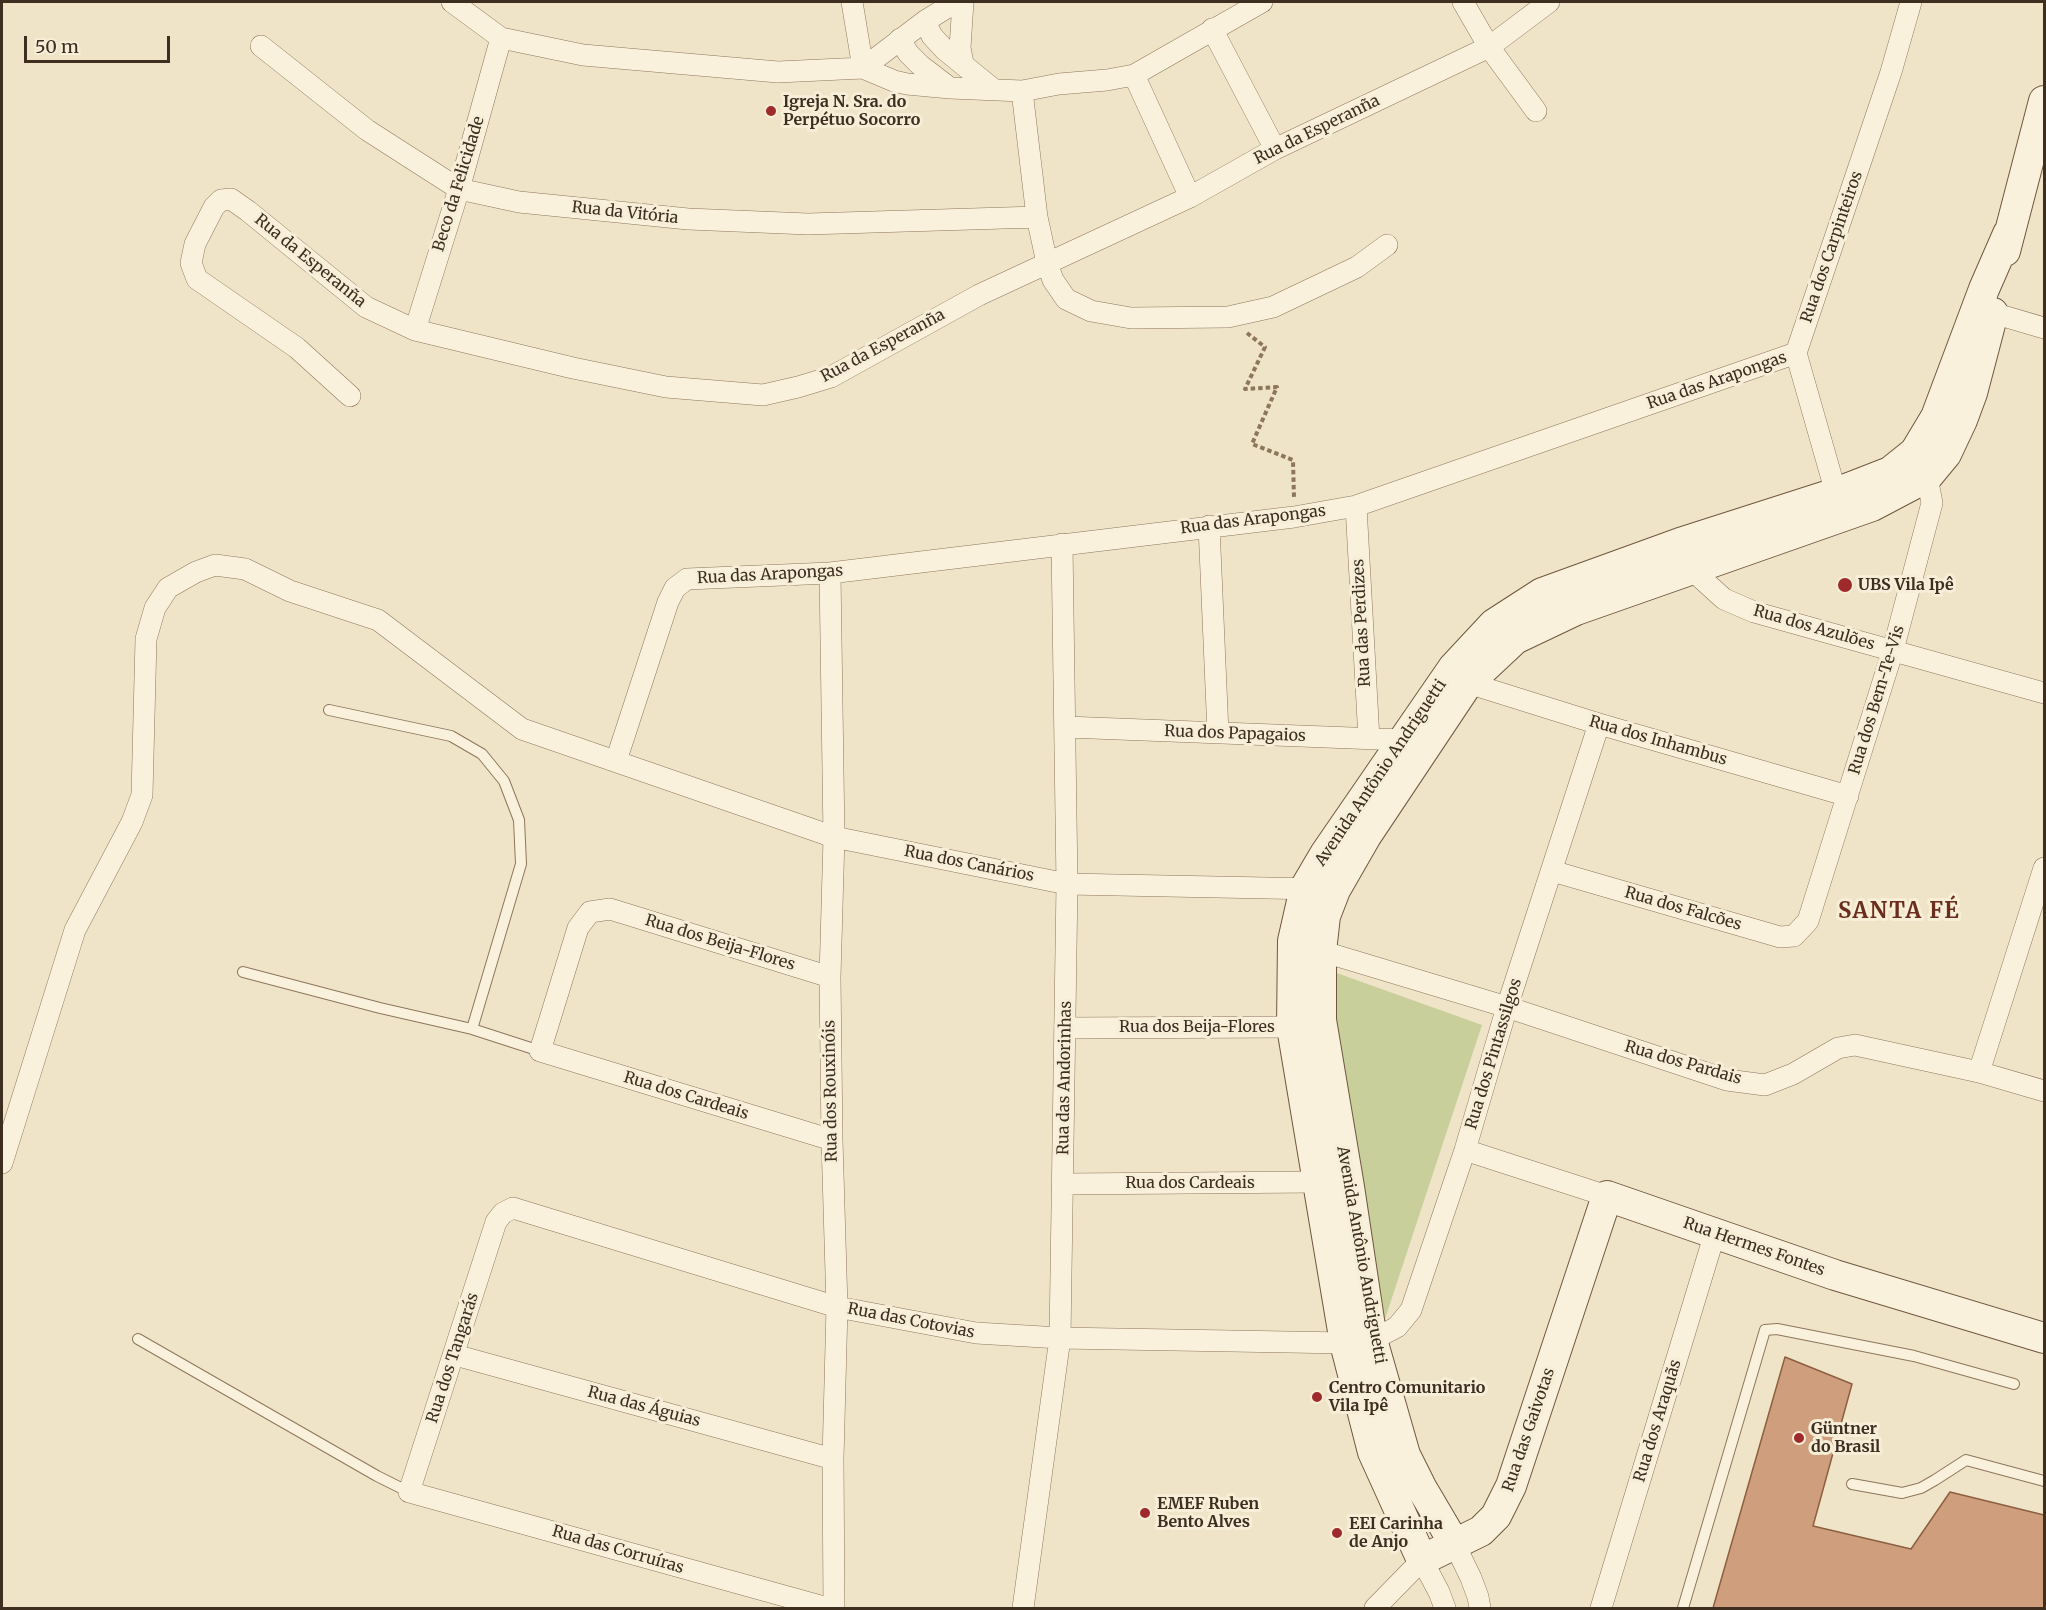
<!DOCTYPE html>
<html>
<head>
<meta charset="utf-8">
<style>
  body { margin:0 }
  #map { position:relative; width:2046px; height:1610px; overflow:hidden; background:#f0e4c8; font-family:Merriweather,serif }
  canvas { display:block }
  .frame { position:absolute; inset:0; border:3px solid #3d2e20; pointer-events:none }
  .scale { position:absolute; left:24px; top:36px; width:146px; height:27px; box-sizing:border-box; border:3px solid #3d2e20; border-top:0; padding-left:8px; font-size:18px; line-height:21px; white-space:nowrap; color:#3d2e20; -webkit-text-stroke:4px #f7eed8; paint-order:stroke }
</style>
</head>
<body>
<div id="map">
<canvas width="2046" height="1610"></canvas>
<div class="frame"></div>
<div class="scale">50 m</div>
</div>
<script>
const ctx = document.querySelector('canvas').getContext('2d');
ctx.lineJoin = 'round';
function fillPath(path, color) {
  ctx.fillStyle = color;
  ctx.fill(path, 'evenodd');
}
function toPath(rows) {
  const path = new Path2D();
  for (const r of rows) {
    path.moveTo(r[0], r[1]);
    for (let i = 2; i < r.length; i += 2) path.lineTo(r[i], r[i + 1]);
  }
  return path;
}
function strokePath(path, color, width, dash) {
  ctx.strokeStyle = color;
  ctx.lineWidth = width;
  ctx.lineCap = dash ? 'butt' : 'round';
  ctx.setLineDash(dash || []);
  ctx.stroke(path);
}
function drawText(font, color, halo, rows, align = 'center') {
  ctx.font = font + ' Merriweather,serif';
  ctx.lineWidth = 6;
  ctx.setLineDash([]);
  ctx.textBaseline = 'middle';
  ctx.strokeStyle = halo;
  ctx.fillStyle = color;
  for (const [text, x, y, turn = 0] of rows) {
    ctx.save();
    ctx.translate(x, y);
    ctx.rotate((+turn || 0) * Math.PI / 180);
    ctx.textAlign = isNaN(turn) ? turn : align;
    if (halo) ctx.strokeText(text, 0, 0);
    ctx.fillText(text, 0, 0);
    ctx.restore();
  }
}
const green = toPath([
  [1334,972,1482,1025,1385,1319,1329,1003]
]);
const building = toPath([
  [1785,1357,1852,1384,1813,1526,1911,1549,1950,1492,2044,1515,2044,1608,1713,1608,1785,1357]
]);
const path = toPath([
  [1247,333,1265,347,1245,389,1277,387,1252,444,1293,460,1294,498]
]);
const lane = toPath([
  [329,710,451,736,482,754,504,781,519,820,521,864,472,1029],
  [243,972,380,1008,472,1029,540,1051],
  [138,1339,377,1476,409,1492],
  [1852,1484,1902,1493,1921,1488,1935,1480,1966,1460,2044,1481],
  [1683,1608,1765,1330,1777,1329,1914,1356,2014,1384]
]);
const street = toPath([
  [452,2,501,38,583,55,778,72,863,68,894,81,907,84,950,88],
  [852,2,863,68],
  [963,2,960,48,963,63],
  [1463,2,1489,47,1536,111],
  [925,21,932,36,945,50,993,89],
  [1212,29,1275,149],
  [900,39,908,53,920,65,950,88,1022,91,1059,84,1107,80,1134,75,1262,2],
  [261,46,367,130,459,189,519,202,688,219,808,224,1037,217],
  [863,68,925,21,956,2],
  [1134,75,1190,197],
  [1022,91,1037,217,1047,263,1053,280,1066,299,1091,311,1131,318,1228,317,1273,307,1357,267,1387,245],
  [1993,313,2044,328],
  [415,330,459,189,501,38],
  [350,396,297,348,197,279,191,263,195,244,214,207,221,200,231,199,248,211,366,307,415,330,573,368,666,387,763,395,798,387,831,377,979,295,1190,197,1275,149,1489,47,1549,2],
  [1836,493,1796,353,1891,72,1911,2],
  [1356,506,1369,739],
  [1209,526,1218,733],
  [1687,559,1692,570,1724,599,1754,612,2044,693],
  [830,573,834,837,830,977,832,1140,837,1307,833,1459,834,1608],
  [1468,683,1599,724,1848,796],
  [1066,727,1404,740],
  [616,761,668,602,675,588,687,579,830,573,1294,517,1356,506,1796,353],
  [1552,871,1780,937,1794,936,1808,921,1893,650,1932,503,1927,477],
  [1321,951,1507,1007,1727,1080,1765,1085,1793,1074,1838,1048,1855,1045,1979,1072,2044,1091],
  [830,977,610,909,590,912,578,928,540,1051,832,1140],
  [1066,1028,1292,1027],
  [1979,1072,2044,868],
  [1465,1150,1607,1196],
  [2,1163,75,930,132,822,142,795,146,639,155,608,168,588,196,572,215,565,245,569,290,591,378,620,522,729,834,837,1067,884,1317,889],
  [1064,1184,1316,1182],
  [455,1355,833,1459],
  [1454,1543,1471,1578,1478,1597,1480,1608],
  [828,1608,409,1492,496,1222,503,1213,513,1208,837,1307,976,1333,1060,1338,1345,1343,1372,1340,1397,1327,1411,1310,1465,1150,1507,1007,1599,724],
  [1023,1608,1060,1338,1067,884,1062,544],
  [1375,1608,1422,1560,1439,1592,1445,1608],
  [1601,1608,1715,1233]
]);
const secondary = toPath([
  [2008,234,1984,289,1936,417,1915,452,1890,472,1836,493,1680,543,1542,593,1494,624,1453,668,1325,854,1305,888,1293,941,1292,1027,1345,1343,1373,1452,1422,1560,1481,1531,1496,1516,1511,1486,1607,1196,1835,1275,2044,1338],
  [2005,251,2044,101],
  [1454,1543,1421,1487,1405,1455,1372,1340,1349,1187,1321,1020,1321,951,1325,916,1335,890,1366,836,1468,683,1515,639,1576,610,1872,506,1927,477,1946,454,1962,420,1972,393,1993,313]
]);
const markers = [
  [771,111,6,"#9e2a2b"],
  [1845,585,8,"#9e2a2b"],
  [1317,1397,6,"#9e2a2b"],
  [1799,1438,6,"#9e2a2b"],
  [1145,1513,6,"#9e2a2b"],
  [1337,1533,6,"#9e2a2b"]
];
const poiNames = [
  ["Igreja N. Sra. do",783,102],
  ["Perpétuo Socorro",783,120],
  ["UBS Vila Ipê",1858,585],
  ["Centro Comunitario",1329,1388],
  ["Vila Ipê",1329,1406],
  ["Güntner",1811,1429],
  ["do Brasil",1811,1447],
  ["EMEF Ruben",1157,1504],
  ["Bento Alves",1157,1522],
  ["EEI Carinha",1349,1524],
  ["de Anjo",1349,1542]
];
const streetNames = [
  ["Rua da Esperanña",1317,130,-26],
  ["Beco da Felicidade",459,184,-73],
  ["Rua da Vitória",625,213,6],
  ["Rua dos Carpinteiros",1832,247,-71],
  ["Rua da Esperanña",310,261,39],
  ["Rua da Esperanña",883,346,-28],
  ["Rua das Arapongas",1717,381,-19],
  ["Rua das Arapongas",1253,520,-7],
  ["Rua das Arapongas",770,575,-3],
  ["Rua das Perdizes",1362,623,-93],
  ["Rua dos Azulões",1814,628,16],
  ["Rua dos Bem-Te-Vis",1877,700,-73],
  ["Rua dos Papagaios",1235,734,2],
  ["Rua dos Inhambus",1658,741,16],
  ["Avenida Antônio Andriguetti",1381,773,-56],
  ["Rua dos Canários",969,864,11],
  ["Rua dos Falcões",1683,909,16],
  ["Rua dos Beija-Flores",720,943,17],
  ["Rua dos Beija-Flores",1197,1027],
  ["Rua dos Pintassilgos",1494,1054,-73],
  ["Rua dos Pardais",1683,1063,16],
  ["Rua das Andorinhas",1065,1078,-89],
  ["Rua dos Rouxinóis",831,1091,-91],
  ["Rua dos Cardeais",686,1096,17],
  ["Rua dos Cardeais",1190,1183],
  ["Rua Hermes Fontes",1754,1247,19],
  ["Avenida Antônio Andriguetti",1361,1255,80],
  ["Rua das Cotovias",911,1321,11],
  ["Rua dos Tangarás",453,1358,-72],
  ["Rua das Águias",644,1407,15],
  ["Rua dos Araquãs",1658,1421,-73],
  ["Rua das Gaivotas",1529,1430,-71],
  ["Rua das Corruíras",618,1550,16]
];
const districtNames = [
  ["SANTA FÉ",1899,912]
];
fillPath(green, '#c9cf9b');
fillPath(building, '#cf9f7d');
strokePath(building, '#8d5f41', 1.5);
strokePath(lane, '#8d765c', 12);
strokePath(street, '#8d765c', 22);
strokePath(secondary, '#6f573f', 32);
strokePath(path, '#8d765c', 4, [4.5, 3]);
strokePath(lane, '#faf1dc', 10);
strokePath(street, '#faf1dc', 21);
strokePath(secondary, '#faf1dc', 30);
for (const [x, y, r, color] of markers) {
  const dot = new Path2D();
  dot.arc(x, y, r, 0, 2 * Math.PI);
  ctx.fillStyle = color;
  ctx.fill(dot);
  strokePath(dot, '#f7eed8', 2);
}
drawText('bold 16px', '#3d2e20', '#f7eed8', poiNames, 'left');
drawText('16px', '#3d2e20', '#f7eed8', streetNames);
ctx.letterSpacing = '1.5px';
drawText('bold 22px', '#6b2e1e', '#f7eed8', districtNames);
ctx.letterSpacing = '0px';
</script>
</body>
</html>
